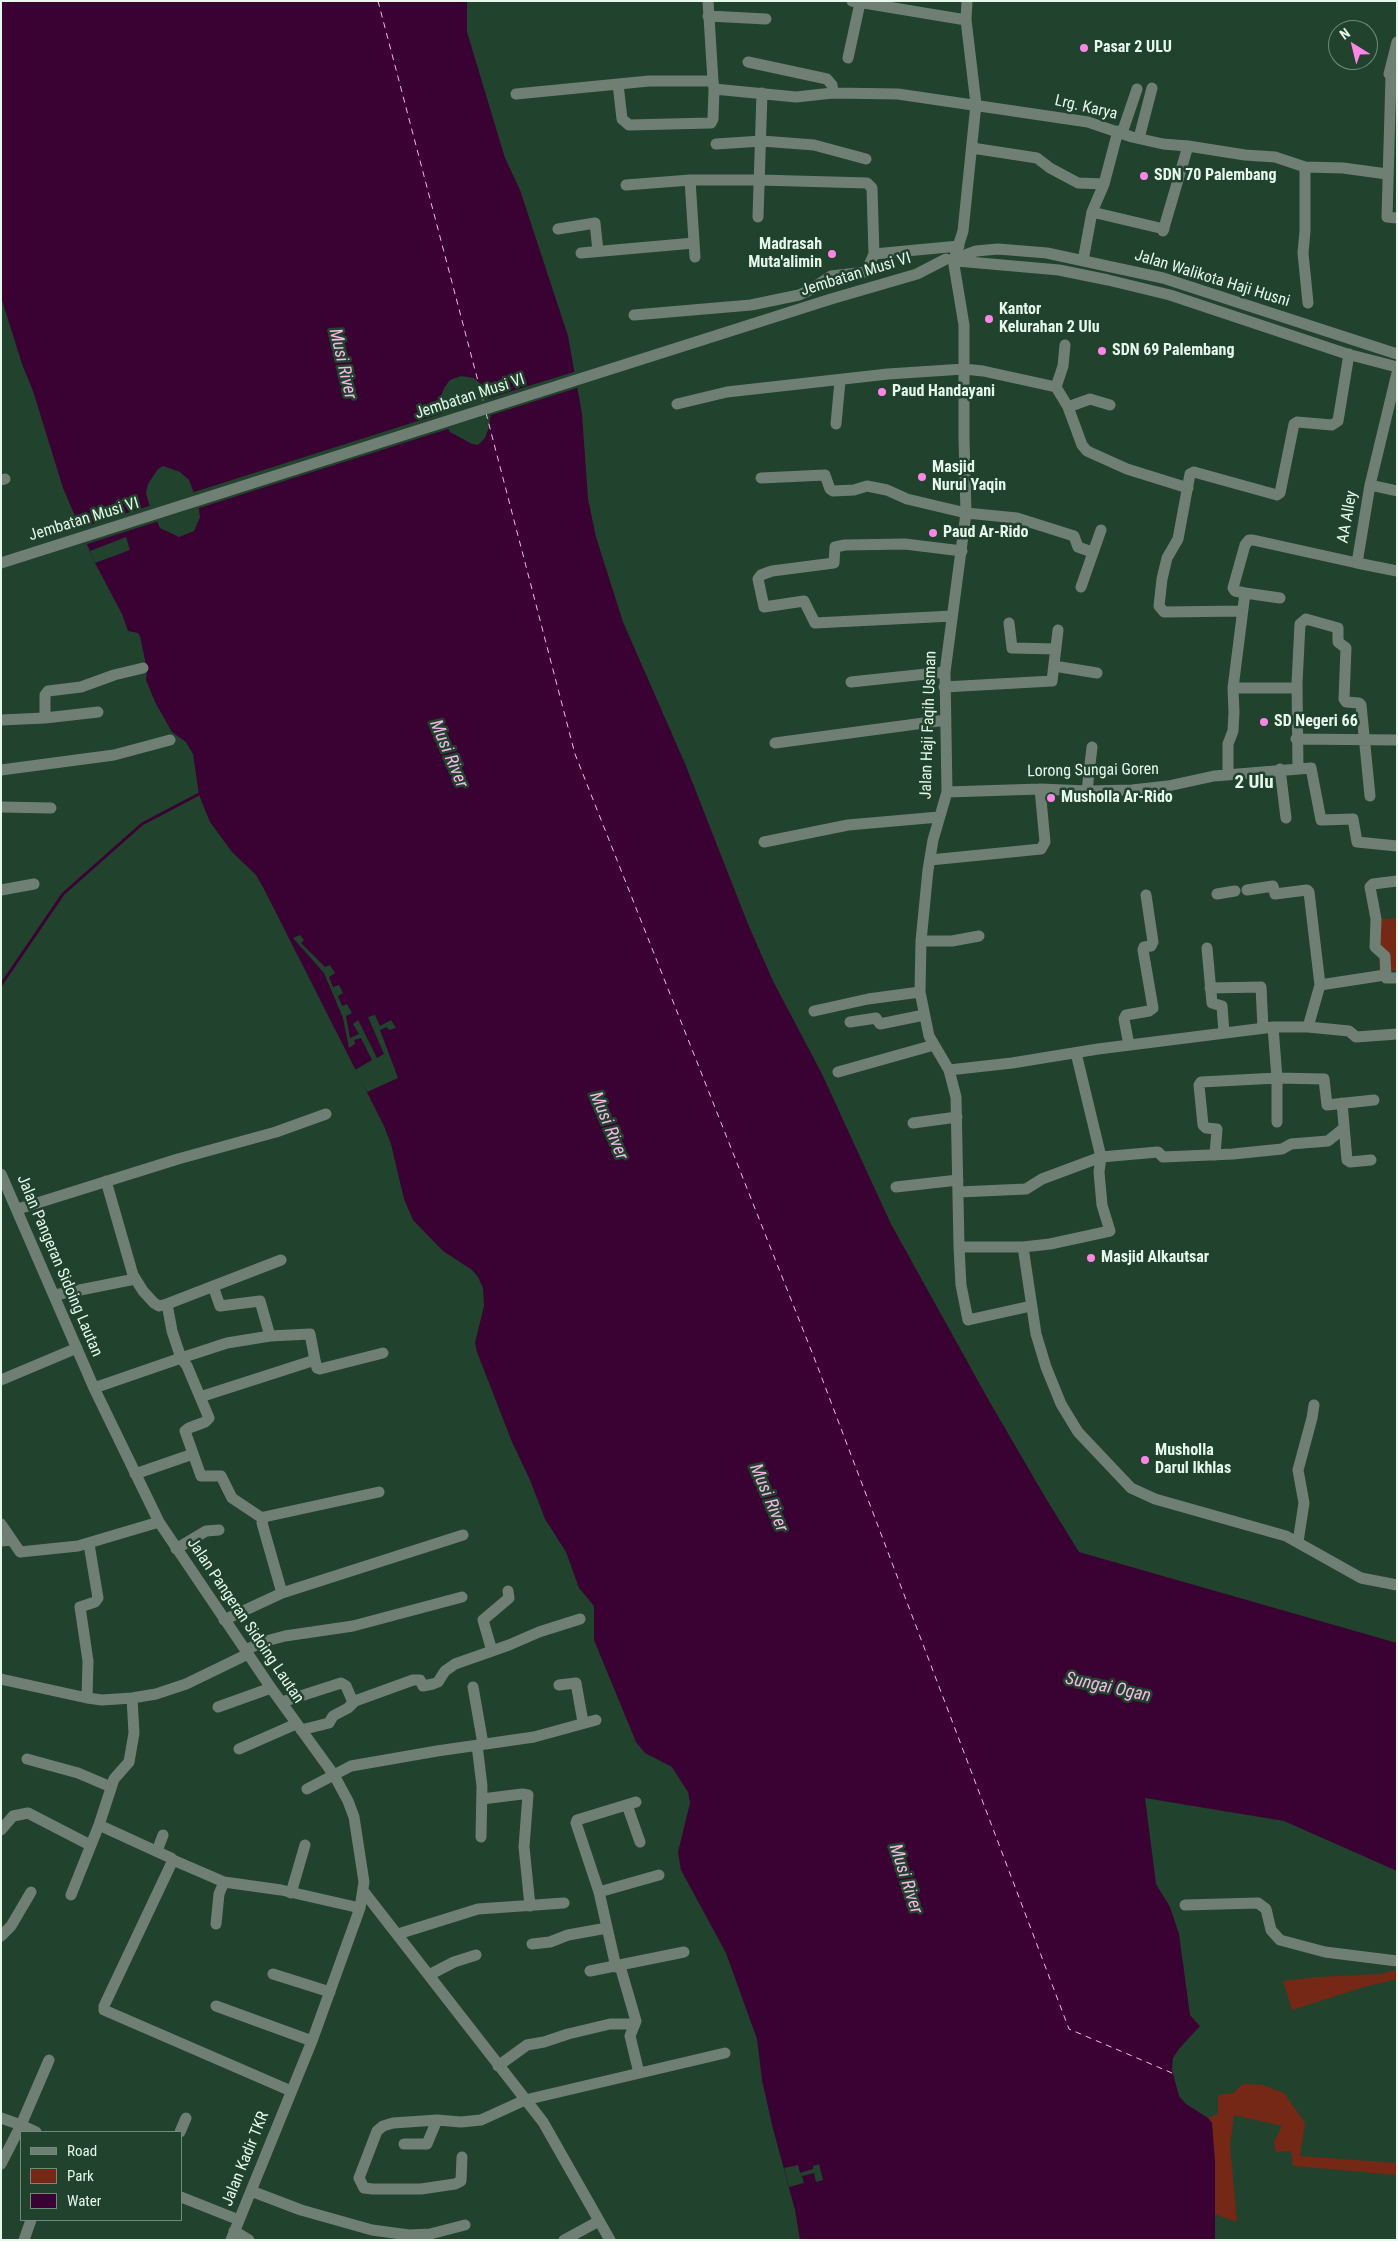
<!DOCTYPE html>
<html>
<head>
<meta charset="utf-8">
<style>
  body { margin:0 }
  #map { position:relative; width:1398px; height:2241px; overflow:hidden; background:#21422d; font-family:"Roboto Condensed",sans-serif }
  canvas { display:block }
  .frame { position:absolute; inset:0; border:2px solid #e5f8ea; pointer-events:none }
  .legend { position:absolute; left:20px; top:2131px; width:162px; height:90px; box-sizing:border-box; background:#21422d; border:1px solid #6f8b79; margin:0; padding:6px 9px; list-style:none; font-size:15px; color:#e5f8ea }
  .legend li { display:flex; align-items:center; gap:10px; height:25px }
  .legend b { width:25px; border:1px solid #6f8b79 }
  .north { position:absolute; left:1328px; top:20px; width:50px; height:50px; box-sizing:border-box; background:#21422d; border:1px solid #6f8b79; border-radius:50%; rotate:324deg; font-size:14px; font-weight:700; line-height:20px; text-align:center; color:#e5f8ea }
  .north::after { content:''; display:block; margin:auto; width:18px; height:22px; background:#fc86e4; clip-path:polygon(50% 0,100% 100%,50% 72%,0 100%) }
</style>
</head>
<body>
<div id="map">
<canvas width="1398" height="2241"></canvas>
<div class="frame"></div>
<ul class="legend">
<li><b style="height:6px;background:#707f74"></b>Road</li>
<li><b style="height:14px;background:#752815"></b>Park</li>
<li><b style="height:14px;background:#3a0232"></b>Water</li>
</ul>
<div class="north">N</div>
</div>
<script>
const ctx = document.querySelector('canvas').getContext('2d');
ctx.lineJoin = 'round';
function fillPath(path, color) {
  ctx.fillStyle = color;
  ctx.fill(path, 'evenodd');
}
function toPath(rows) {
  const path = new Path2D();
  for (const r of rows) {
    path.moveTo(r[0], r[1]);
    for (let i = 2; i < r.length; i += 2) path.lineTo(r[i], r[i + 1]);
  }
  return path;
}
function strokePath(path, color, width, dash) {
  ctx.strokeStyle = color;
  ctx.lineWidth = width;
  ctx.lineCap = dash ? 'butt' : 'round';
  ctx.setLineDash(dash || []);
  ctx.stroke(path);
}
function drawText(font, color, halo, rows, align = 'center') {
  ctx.font = font + ' "Roboto Condensed",sans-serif';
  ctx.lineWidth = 5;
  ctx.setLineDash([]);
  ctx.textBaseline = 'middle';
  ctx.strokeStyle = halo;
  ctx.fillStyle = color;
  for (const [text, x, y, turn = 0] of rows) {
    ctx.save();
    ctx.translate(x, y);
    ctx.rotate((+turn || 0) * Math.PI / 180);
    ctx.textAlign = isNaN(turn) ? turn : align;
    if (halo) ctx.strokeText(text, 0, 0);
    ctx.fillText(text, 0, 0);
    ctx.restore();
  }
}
const green = toPath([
  [1397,918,1397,970,1379,972,1381,919],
  [1397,1970,1397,1979,1364,1987,1292,2010,1283,1981,1317,1977,1380,1974],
  [1243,2084,1263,2085,1284,2093,1305,2123,1300,2156,1397,2163,1397,2175,1293,2166,1291,2151,1276,2152,1274,2142,1282,2126,1234,2115,1230,2145,1237,2222,1214,2214,1212,2123,1208,2118,1218,2114,1218,2095,1233,2093]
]);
const water = toPath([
  [1,1,467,1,467,32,505,158,520,190,568,336,582,414,588,499,596,537,623,622,686,766,748,924,773,981,822,1074,891,1224,988,1399,1045,1497,1079,1552,1397,1643,1397,1871,1284,1821,1145,1798,1156,1884,1170,1907,1179,1934,1190,2015,1200,2026,1179,2049,1173,2058,1172,2070,1179,2096,1186,2104,1208,2118,1212,2123,1215,2161,1215,2240,800,2240,795,2210,772,2125,762,2080,757,2039,726,1953,681,1870,678,1852,690,1803,688,1792,672,1767,645,1753,636,1742,594,1640,594,1606,579,1588,566,1552,545,1519,530,1480,512,1442,477,1352,475,1343,484,1306,483,1288,478,1277,472,1270,443,1251,413,1220,404,1199,391,1144,384,1126,264,889,256,875,232,852,210,822,199,795,193,754,186,742,172,732,155,702,146,680,147,670,140,636,138,633,128,631,122,614,95,563,63,488,33,391,22,364,1,297],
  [461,376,474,378,484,387,490,403,491,412,489,427,485,438,478,445,472,444,450,432,445,424,440,410,440,399,444,388,450,380],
  [163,466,180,472,189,480,198,504,200,517,194,531,179,537,160,528,149,504,146,493,148,484,158,469]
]);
const pier = toPath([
  [577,371,580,387,488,416,486,399],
  [443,413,451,428,196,509,191,493],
  [152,505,159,521,84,545,77,529],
  [126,537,130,550,95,563,90,551],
  [300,935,304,940,301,943,325,967,330,965,335,973,329,977,333,987,339,985,343,993,338,996,342,1006,347,1004,352,1013,346,1016,350,1038,359,1034,353,1024,358,1020,377,1058,384,1054,368,1017,375,1015,380,1026,391,1020,396,1028,389,1030,387,1027,380,1030,398,1078,367,1092,355,1070,372,1060,361,1038,354,1040,355,1044,349,1048,343,1018,324,973,293,938],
  [819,2164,823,2180,816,2182,814,2173,802,2176,804,2183,789,2187,784,2168,798,2165,800,2173,813,2169,813,2166]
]);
const stream = toPath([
  [1,985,63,894,142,824,201,793]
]);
const ferry = toPath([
  [378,1,484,404],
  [486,413,575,754,815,1360,1069,2029,1172,2073]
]);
const minor = toPath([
  [708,1,713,81],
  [852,1,966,20],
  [708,16,766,19],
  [1397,42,1389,74,1397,76],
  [848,58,860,3],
  [748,62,827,79,832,85,833,93],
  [1391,76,1387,217,1397,218],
  [618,84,622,119,629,125,711,123,713,119,714,89,796,97,833,93,898,94,1088,122,1132,137,1163,144,1188,146,1163,231],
  [516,94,649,81,713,81,714,89],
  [1122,133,1137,89],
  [1139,138,1152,88],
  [716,144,762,141,814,145,866,159],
  [1188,146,1245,155,1275,157,1305,167,1305,231,1303,253,1308,303],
  [972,148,1037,158,1050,168,1078,183,1104,184],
  [1305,167,1343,168,1387,174],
  [690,180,695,257],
  [626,185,690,180,760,180,867,183,872,188,874,254,866,272,831,276,810,290,799,295,751,305,634,315],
  [1092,212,1164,229],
  [758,217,762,93],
  [558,229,595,223,598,251],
  [581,253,694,243],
  [874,254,959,246],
  [955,256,963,231,976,104,966,20,967,1],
  [957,258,976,251,998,249,1047,253,1107,266,1163,278,1397,354],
  [957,261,1059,270,1108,280,1170,295,1347,354,1397,367],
  [1083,261,1092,212,1104,184,1118,131],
  [954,265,964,325,964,438,966,513,945,672,947,792,933,840,928,870,921,941,920,992,929,1036,949,1070,956,1097,959,1247,1023,1247,1036,1334,1046,1367,1061,1404,1078,1432,1131,1488,1155,1499,1286,1536,1361,1578,1397,1585],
  [1056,387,1068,407,1082,445,1087,451,1127,469,1188,488],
  [677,404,727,392,888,374,964,369,983,371,1056,387,1063,366,1065,345],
  [1068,407,1090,399,1110,405],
  [836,424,840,381],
  [761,478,825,475,830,489,833,491,854,490,867,486,887,490,907,499,966,513,1017,518,1074,536,1078,547,1092,552],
  [1,480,5,479],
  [1370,485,1397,491],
  [1,563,831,299,917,274,946,259],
  [1357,563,1397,571],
  [1081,587,1101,530],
  [1245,593,1280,598],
  [1242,611,1164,612,1159,606,1162,579,1167,558,1178,539,1190,474,1194,472,1277,495,1280,493,1294,424,1297,422,1332,425,1338,421,1349,354],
  [952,616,815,623,804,601,764,607,758,579,761,575,772,571,834,563,835,547,845,545,905,544,962,551],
  [1009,623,1012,648,1056,649],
  [1054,666,1097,673],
  [851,682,945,672],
  [944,687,1052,681,1058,630],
  [1233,688,1296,688],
  [45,718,98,712],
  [1,720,45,718,45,695,48,691,81,687,114,675,143,668],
  [1296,739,1397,740],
  [775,743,946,720],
  [1298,768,1297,683,1300,624,1306,619,1338,628,1338,642,1346,648,1344,699,1346,702,1359,703,1361,705,1370,796],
  [1280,769,1286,818],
  [1,770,114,755,170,740],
  [1228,775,1228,744,1233,731,1234,712,1233,688,1245,593,1235,591,1233,588,1245,545,1249,540,1253,540,1357,563,1370,485,1397,373],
  [1087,791,1092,747],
  [947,792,1040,789,1087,791,1132,790,1168,786,1214,776,1311,768,1321,820,1353,819,1357,842,1397,846],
  [1,807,51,808],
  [764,842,848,825,939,817],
  [930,860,1041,849,1045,842,1040,789],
  [1397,881,1373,884,1370,887,1376,919,1375,947,1385,956,1386,978,1397,978],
  [1,890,34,884],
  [1247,890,1273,886,1275,894,1307,890,1309,892,1320,985,1308,1027],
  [1217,894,1235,891],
  [921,941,952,941,979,936],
  [1207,948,1212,1003,1222,1006,1224,1033],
  [1320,985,1385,975],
  [1210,988,1261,987,1263,1028],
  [814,1011,868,999,920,992],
  [850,1022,876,1018,880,1024,924,1015],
  [1273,1027,1277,1078,1324,1079,1327,1105,1374,1100],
  [1129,1045,1124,1019,1126,1015,1149,1011,1153,1008,1143,950,1144,947,1151,946,1153,942,1146,895],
  [1076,1053,1101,1157,1158,1152,1163,1157,1233,1154,1282,1149,1291,1144,1328,1141,1344,1128],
  [949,1070,1012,1063,1098,1049,1273,1027,1308,1027,1349,1031,1356,1037,1397,1034],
  [838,1072,934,1045],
  [1342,1103,1347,1160,1350,1162,1371,1160],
  [913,1123,957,1117],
  [1215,1155,1217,1129,1206,1128,1203,1125,1199,1085,1201,1082,1277,1078,1277,1122],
  [1,1174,94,1388,159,1522,271,1688,334,1775,348,1801,354,1817,364,1882,360,1908,312,2041,231,2240],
  [106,1181,133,1275,143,1291,154,1303,159,1306,167,1304],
  [896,1187,958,1180],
  [959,1192,1026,1189,1042,1179,1101,1157,1099,1172,1102,1205,1110,1231,1050,1244,1023,1247],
  [18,1209,178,1159,276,1132,326,1114],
  [959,1247,961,1285,968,1320,1031,1306],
  [213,1286,220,1306,260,1301,270,1336,310,1334,315,1360],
  [55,1295,135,1279],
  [1,1380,77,1348],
  [94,1388,181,1358,172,1331,167,1304,281,1260],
  [200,1397,315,1360,317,1368,320,1369,383,1353],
  [135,1474,193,1454],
  [262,1518,232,1498,221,1476,201,1476,185,1431,189,1428,205,1422,209,1418,187,1366,181,1358,227,1343,270,1336],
  [1,1524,12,1540],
  [1,1541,12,1540,20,1552,78,1546,159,1522],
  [1298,1542,1304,1503,1298,1470,1312,1418,1314,1405],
  [176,1549,206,1531,219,1530],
  [282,1593,463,1535],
  [224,1620,282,1593,262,1523,264,1517,379,1492],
  [245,1650,266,1641,285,1636,353,1626,462,1597],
  [492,1651,483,1620,509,1598,508,1591],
  [1,1679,87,1698,102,1700,132,1698,156,1694,186,1684,248,1654],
  [559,1685,576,1683,583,1722],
  [473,1687,483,1744],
  [87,1698,88,1661,80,1607,95,1602,98,1598,89,1544],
  [282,1702,341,1683,346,1686,352,1700,355,1701],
  [218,1707,271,1688],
  [301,1730,329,1723,333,1716,348,1708,355,1701,413,1680,420,1680,423,1686,433,1684,438,1682,445,1671,455,1664,509,1645,539,1632,580,1619],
  [477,1745,482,1786,481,1837],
  [239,1749,296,1724],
  [27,1759,78,1773,111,1787],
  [307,1789,351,1766,437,1751,534,1737,596,1720],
  [482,1799,522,1794,528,1795,524,1847,530,1906],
  [627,1805,640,1842],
  [99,1825,171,1858,173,1860,104,2006,104,2010,291,2091],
  [1,1830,13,1816,28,1813,90,1845],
  [157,1851,163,1835],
  [173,1860,224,1882,281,1890,360,1908],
  [364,1892,543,2122,610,2240],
  [599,1892,659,1875],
  [291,1893,305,1845],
  [71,1895,99,1825,114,1779,129,1762,134,1733,132,1698],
  [1185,1905,1258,1903,1266,1909,1271,1930,1280,1940,1325,1952,1397,1961],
  [216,1924,219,1894,224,1882],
  [398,1934,478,1909,564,1903],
  [1,1936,11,1926,31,1892],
  [532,1944,550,1942,568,1935,607,1928],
  [620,1966,636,2021,630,2036,639,2073],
  [616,1967,599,1892,576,1823,577,1820,636,1802],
  [590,1971,684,1952],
  [273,1974,330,1992],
  [429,1975,454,1962,476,1955],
  [216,2006,312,2041],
  [498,2066,527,2045,544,2042,568,2034,610,2024,635,2024],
  [1,2118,21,2125,1,2164],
  [36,2132,21,2125,49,2060],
  [180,2132,186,2118],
  [404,2144,427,2144,437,2120],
  [462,2157,461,2181,455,2184,421,2189,373,2189,364,2188,359,2178,377,2131,383,2126,393,2123,437,2120,461,2122,481,2120,525,2100,725,2053],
  [251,2191,301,2210,372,2230,409,2235,430,2234,465,2225],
  [181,2197,239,2220],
  [234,2231,249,2240],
  [24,2240,31,2220],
  [564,2240,599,2221]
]);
const markers = [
  [1084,48,5,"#fc86e4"],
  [1144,176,5,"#fc86e4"],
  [832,254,5,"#fc86e4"],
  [989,319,5,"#fc86e4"],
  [1102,351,5,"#fc86e4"],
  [882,392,5,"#fc86e4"],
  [922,477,5,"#fc86e4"],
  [933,533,5,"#fc86e4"],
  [1264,722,5,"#fc86e4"],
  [1051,798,5,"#fc86e4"],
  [1091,1258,5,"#fc86e4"],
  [1145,1460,5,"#fc86e4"]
];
const poiNames = [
  ["Pasar 2 ULU",1094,48],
  ["SDN 70 Palembang",1154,176],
  ["Madrasah",822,245,"right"],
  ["Muta'alimin",822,263,"right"],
  ["Kantor",999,310],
  ["Kelurahan 2 Ulu",999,328],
  ["SDN 69 Palembang",1112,351],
  ["Paud Handayani",892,392],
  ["Masjid",932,468],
  ["Nurul Yaqin",932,486],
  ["Paud Ar-Rido",943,533],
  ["SD Negeri 66",1274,722],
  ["Musholla Ar-Rido",1061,798],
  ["Masjid Alkautsar",1101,1258],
  ["Musholla",1155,1451],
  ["Darul Ikhlas",1155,1469]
];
const streetNames = [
  ["Lrg. Karya",1086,108,13],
  ["Jembatan Musi VI",856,275,-17],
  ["Jalan Walikota Haji Husni",1212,279,17],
  ["Jembatan Musi VI",470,397,-18],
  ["AA Alley",1348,517,-80],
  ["Jembatan Musi VI",84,520,-17],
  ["Jalan Haji Faqih Usman",929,725,-88],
  ["Lorong Sungai Goren",1093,771,-1],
  ["Jalan Pangeran Sidoing Lautan",59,1266,67],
  ["Jalan Pangeran Sidoing Lautan",245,1621,56],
  ["Jalan Kadir TKR",246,2159,-68]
];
const waterNames = [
  ["Musi River",342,364,77],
  ["Musi River",448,754,67],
  ["Musi River",608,1126,67],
  ["Musi River",768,1498,67],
  ["Sungai Ogan",1108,1688,12],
  ["Musi River",905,1879,72]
];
const quarterNames = [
  ["2 Ulu",1254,783]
];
fillPath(green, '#752815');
fillPath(water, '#3a0232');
fillPath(pier, '#21422d');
strokePath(stream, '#3a0232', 3);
strokePath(ferry, '#f6b7e7', 1, [6, 5]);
strokePath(minor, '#707f74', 11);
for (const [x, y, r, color] of markers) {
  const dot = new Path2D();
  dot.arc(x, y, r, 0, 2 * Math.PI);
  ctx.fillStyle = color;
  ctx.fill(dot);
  strokePath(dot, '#21422d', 2);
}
drawText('bold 16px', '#e5f8ea', '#21422d', poiNames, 'left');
drawText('16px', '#e5f8ea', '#21422d', streetNames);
drawText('italic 18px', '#f6b7e7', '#21422d', waterNames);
drawText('bold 19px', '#e5f8ea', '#21422d', quarterNames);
</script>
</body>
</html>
